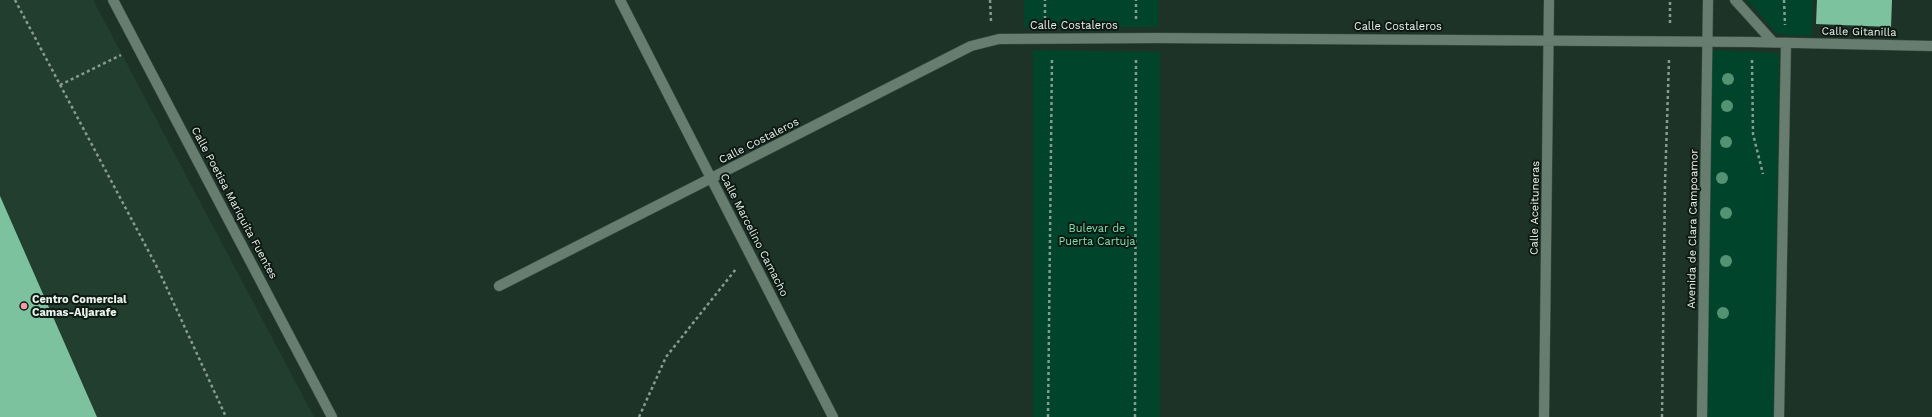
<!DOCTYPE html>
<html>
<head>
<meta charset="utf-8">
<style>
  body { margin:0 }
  canvas { display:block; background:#1e3328 }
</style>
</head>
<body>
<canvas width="1932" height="417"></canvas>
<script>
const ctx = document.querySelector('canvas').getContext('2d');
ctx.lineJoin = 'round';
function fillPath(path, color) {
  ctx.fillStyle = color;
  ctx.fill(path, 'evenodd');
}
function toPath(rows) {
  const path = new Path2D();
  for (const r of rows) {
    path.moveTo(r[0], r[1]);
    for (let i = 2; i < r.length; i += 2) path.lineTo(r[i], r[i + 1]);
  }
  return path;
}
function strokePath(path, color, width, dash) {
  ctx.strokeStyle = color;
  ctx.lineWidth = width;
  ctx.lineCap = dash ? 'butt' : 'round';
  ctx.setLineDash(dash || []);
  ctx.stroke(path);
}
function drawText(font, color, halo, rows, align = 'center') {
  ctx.font = font + ' "Work Sans",sans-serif';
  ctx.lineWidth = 4;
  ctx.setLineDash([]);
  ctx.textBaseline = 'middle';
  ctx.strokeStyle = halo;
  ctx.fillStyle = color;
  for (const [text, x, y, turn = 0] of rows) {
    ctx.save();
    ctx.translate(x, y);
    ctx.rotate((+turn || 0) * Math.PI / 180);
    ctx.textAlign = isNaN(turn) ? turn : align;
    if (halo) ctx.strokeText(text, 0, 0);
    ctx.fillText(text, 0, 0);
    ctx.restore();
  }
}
const built = toPath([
  [0,0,93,0,314,417,0,417]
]);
const green = toPath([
  [1024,0,1158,0,1158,27,1024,27],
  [1746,0,1813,0,1812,36,1785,35,1776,33,1753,6],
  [1033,50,1160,52,1160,417,1033,417],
  [1711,50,1779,53,1774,417,1707,417]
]);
const building = toPath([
  [1817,0,1892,0,1891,27,1816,24],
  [0,196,97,417,0,417]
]);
const path = toPath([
  [15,0,158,269,226,417],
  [990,0,991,21],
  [1784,0,1785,25],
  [1045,19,1045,0],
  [1136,19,1136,0],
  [1670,23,1670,0],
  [1752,60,1753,134,1763,174],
  [60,85,121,55],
  [639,417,666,357,736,269],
  [1048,417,1052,57],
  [1135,417,1136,58],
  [1662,417,1665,184,1669,60]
]);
const minor = toPath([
  [113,0,332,417],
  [620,0,833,417],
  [1735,0,1773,42],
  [499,286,971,46,999,39,1157,38,1752,42,1932,46],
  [1544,417,1549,0],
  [1702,417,1708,0],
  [1779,417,1786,43]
]);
const trees = [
  [1728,79],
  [1727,106],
  [1726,142],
  [1722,178],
  [1726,213],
  [1726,261],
  [1723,313]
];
const markers = [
  [24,306,4,"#f39aa7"]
];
const streetNames = [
  ["Calle Costaleros",1074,26],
  ["Calle Costaleros",1398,27],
  ["Calle Gitanilla",1859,32,1],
  ["Calle Costaleros",759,141,-27],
  ["Calle Poetisa Mariquita Fuentes",234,203,62],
  ["Calle Aceituneras",1535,208,-89],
  ["Avenida de Clara Campoamor",1693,229,-89],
  ["Calle Marcelino Camacho",754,235,63]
];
const parkNames = [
  ["Bulevar de",1097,229],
  ["Puerta Cartuja",1097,242]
];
const poiNames = [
  ["Centro Comercial",32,300],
  ["Camas-Aljarafe",32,313]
];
fillPath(built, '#213e2f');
fillPath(green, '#00452b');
fillPath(building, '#7dc29e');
strokePath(minor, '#3c4f46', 11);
strokePath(path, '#899a90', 2.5, [3, 3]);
strokePath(minor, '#667d70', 10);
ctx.fillStyle = '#539272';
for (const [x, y] of trees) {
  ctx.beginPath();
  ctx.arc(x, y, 6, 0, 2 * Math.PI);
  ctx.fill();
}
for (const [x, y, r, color] of markers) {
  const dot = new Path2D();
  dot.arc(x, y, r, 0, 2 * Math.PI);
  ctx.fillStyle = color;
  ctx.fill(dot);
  strokePath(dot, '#0f1914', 1.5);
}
drawText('11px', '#e7f4ec', '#0f1914', streetNames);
drawText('11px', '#7edfae', '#0f1914', parkNames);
drawText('bold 11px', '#e7f4ec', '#0f1914', poiNames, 'left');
</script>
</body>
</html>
